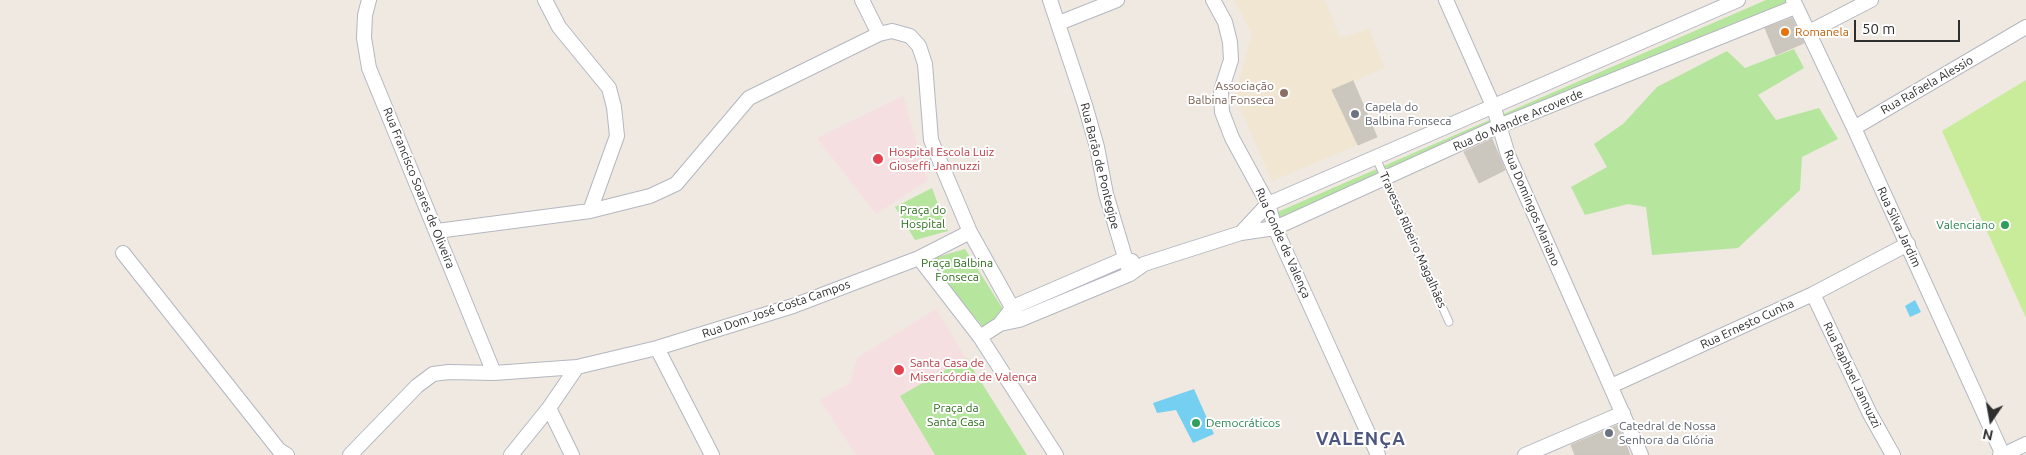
<!DOCTYPE html>
<html>
<head>
<meta charset="utf-8">
<style>
  body { margin:0 }
  #map { position:relative; width:2026px; height:455px; overflow:hidden; background:#efe9e1; font-family:Ubuntu,sans-serif }
  canvas { display:block }
  .north { position:absolute; left:1966px; top:395px; width:50px; height:50px; -webkit-text-stroke:4px #fff; paint-order:stroke; rotate:192deg; font-size:14px; font-weight:700; line-height:20px; text-align:center; color:#2e2e2e }
  .north::after { content:''; display:block; margin:auto; width:18px; height:22px; background:#2e2e2e; clip-path:polygon(50% 0,100% 100%,50% 72%,0 100%) }
  .scale { position:absolute; left:1854px; top:20px; width:106px; height:22px; box-sizing:border-box; border:2px solid #2e2e2e; border-top:0; padding-left:6px; font-size:15px; line-height:18px; white-space:nowrap; color:#2e2e2e; -webkit-text-stroke:4px #fff; paint-order:stroke }
</style>
</head>
<body>
<div id="map">
<canvas width="2026" height="455"></canvas>
<div class="north">N</div>
<div class="scale">50 m</div>
</div>
<script>
const ctx = document.querySelector('canvas').getContext('2d');
ctx.lineJoin = 'round';
function fillPath(path, color) {
  ctx.fillStyle = color;
  ctx.fill(path, 'evenodd');
}
function toPath(rows) {
  const path = new Path2D();
  for (const r of rows) {
    path.moveTo(r[0], r[1]);
    for (let i = 2; i < r.length; i += 2) path.lineTo(r[i], r[i + 1]);
  }
  return path;
}
function strokePath(path, color, width, dash) {
  ctx.strokeStyle = color;
  ctx.lineWidth = width;
  ctx.lineCap = dash ? 'butt' : 'round';
  ctx.setLineDash(dash || []);
  ctx.stroke(path);
}
function drawText(font, color, halo, rows, align = 'center') {
  ctx.font = font + ' Ubuntu,sans-serif';
  ctx.lineWidth = 4;
  ctx.setLineDash([]);
  ctx.textBaseline = 'middle';
  ctx.strokeStyle = halo;
  ctx.fillStyle = color;
  for (const [text, x, y, turn = 0] of rows) {
    ctx.save();
    ctx.translate(x, y);
    ctx.rotate((+turn || 0) * Math.PI / 180);
    ctx.textAlign = isNaN(turn) ? turn : align;
    if (halo) ctx.strokeText(text, 0, 0);
    ctx.fillText(text, 0, 0);
    ctx.restore();
  }
}
const education = toPath([
  [1234,0,1325,0,1340,38,1369,29,1385,68,1332,90,1358,145,1272,181,1235,96,1252,34]
]);
const medical = toPath([
  [903,96,928,180,876,214,817,138],
  [936,309,966,358,901,396,935,455,856,455,820,400,850,383,857,358]
]);
const green = toPath([
  [1766,0,1787,0,1788,5,1277,224,1273,214],
  [1794,49,1804,68,1758,95,1776,120,1819,108,1838,139,1802,157,1800,190,1738,248,1652,255,1646,207,1628,204,1585,215,1571,187,1607,167,1594,144,1623,124,1657,87,1727,51,1745,68],
  [932,188,948,231,915,240,895,207],
  [965,249,1006,314,983,327,927,260],
  [966,358,1027,455,935,455,900,396]
]);
const pitch = toPath([
  [2026,80,2026,318,1942,131]
]);
const water = toPath([
  [1915,300,1921,312,1910,317,1905,306],
  [1194,389,1214,434,1193,443,1176,410,1157,413,1153,403]
]);
const building = toPath([
  [1792,18,1804,43,1776,55,1765,28,1792,18],
  [1353,81,1377,137,1358,145,1332,90,1353,81],
  [1492,139,1505,170,1479,183,1464,152,1492,139],
  [1618,425,1630,455,1575,455,1571,445,1618,425]
]);
const service = toPath([
  [1376,158,1449,322]
]);
const minor = toPath([
  [369,0,365,15,364,38,369,68,494,373],
  [545,0,559,27,609,88,614,107,617,136,590,211],
  [862,0,879,34],
  [1050,0,1085,105,1097,147,1106,194,1130,274],
  [1213,0,1225,22,1230,42,1231,60,1221,91,1222,112,1232,138,1268,204,1275,228,1378,455],
  [1446,0,1494,108,1508,155,1641,455],
  [1793,0,1854,128,2003,455,2026,444],
  [1059,23,1117,0],
  [1809,32,1871,0],
  [1854,128,2026,27],
  [437,231,590,211,650,196,676,184,749,98,879,34,892,31,910,36,919,46,925,64,931,140,970,232,1019,320],
  [1241,233,1268,204,1738,0],
  [123,253,279,450,287,455],
  [919,258,980,337,1056,455],
  [1813,294,1870,414,1893,455],
  [1000,324,1019,320,1130,274,1144,264,1241,233,1275,228,1499,126,1795,7],
  [980,337,1000,324,1013,307,1124,259,1132,261],
  [657,348,712,455],
  [1611,386,1813,294,1908,244],
  [549,408,572,455],
  [350,455,417,386,433,374,449,372,494,373,577,367,657,348,793,306,919,258,970,232],
  [511,455,549,408,577,367],
  [1525,455,1623,413]
]);
const tertiary = toPath([
  [2002,455,2003,455]
]);
const markers = [
  [1785,32,5,"#e8710a"],
  [1284,93,5,"#8d6e63"],
  [1355,114,5,"#6b7280"],
  [878,159,6,"#e0444e"],
  [2005,225,5,"#2e9e5b"],
  [899,370,6,"#e0444e"],
  [1196,423,5,"#2e9e5b"],
  [1609,433,5,"#6b7280"]
];
const foodNames = [
  ["Romanela",1795,32]
];
const streetNames = [
  ["Rua Rafaela Alessio",1927,85,-30],
  ["Rua do Mandre Arcoverde",1518,120,-23],
  ["Rua Barão de Pontegipe",1100,166,76],
  ["Rua Francisco Soares de Oliveira",419,188,68],
  ["Rua Domingos Mariano",1532,208,67],
  ["Rua Silva Jardim",1899,227,65],
  ["Travessa Ribeiro Magalhães",1413,240,66],
  ["Rua Conde de Valença",1283,243,66],
  ["Rua Dom José Costa Campos",776,309,-19],
  ["Rua Ernesto Cunha",1747,324,-25],
  ["Rua Raphael Jannuzzi",1852,375,64]
];
const educationNames = [
  ["Associação",1274,86],
  ["Balbina Fonseca",1274,100]
];
const worshipNames = [
  ["Capela do",1365,107],
  ["Balbina Fonseca",1365,121],
  ["Catedral de Nossa",1619,426],
  ["Senhora da Glória",1619,440]
];
const healthNames = [
  ["Hospital Escola Luiz",889,152],
  ["Gioseffi Jannuzzi",889,166],
  ["Santa Casa de",910,363],
  ["Misericórdia de Valença",910,377]
];
const parkNames = [
  ["Praça do",923,210],
  ["Hospital",923,224],
  ["Praça Balbina",957,263],
  ["Fonseca",957,277],
  ["Praça da",956,408],
  ["Santa Casa",956,422]
];
const leisureNames = [
  ["Valenciano",1995,225],
  ["Democráticos",1206,423,"left"]
];
const districtNames = [
  ["VALENÇA",1361,439]
];
fillPath(education, '#f0e6d1');
fillPath(medical, '#f5dfe0');
fillPath(green, '#b6e59e');
fillPath(pitch, '#c9ec9a');
fillPath(water, '#75cff0');
fillPath(building, '#cbc7bf');
strokePath(building, '#cbc5ba', 1);
strokePath(service, '#b4b7c1', 9);
strokePath(minor, '#b4b7c1', 16);
strokePath(tertiary, '#b4b7c1', 20);
strokePath(service, '#fff', 7);
strokePath(minor, '#fff', 14);
strokePath(tertiary, '#fff', 18);
for (const [x, y, r, color] of markers) {
  const dot = new Path2D();
  dot.arc(x, y, r, 0, 2 * Math.PI);
  ctx.fillStyle = color;
  ctx.fill(dot);
  strokePath(dot, '#fff', 2);
}
drawText('12px', '#c56008', '#fff', foodNames, 'left');
drawText('12px', '#2e2e2e', '#fff', streetNames);
drawText('12px', '#785e54', '#fff', educationNames, 'right');
drawText('12px', '#5b616d', '#fff', worshipNames, 'left');
drawText('12px', '#be3a42', '#fff', healthNames, 'left');
drawText('12px', '#2c6e1b', '#fff', parkNames);
drawText('12px', '#27864d', '#fff', leisureNames, 'right');
ctx.letterSpacing = '1px';
drawText('bold 18px', '#4d5680', '#fff', districtNames);
ctx.letterSpacing = '0px';
</script>
</body>
</html>
